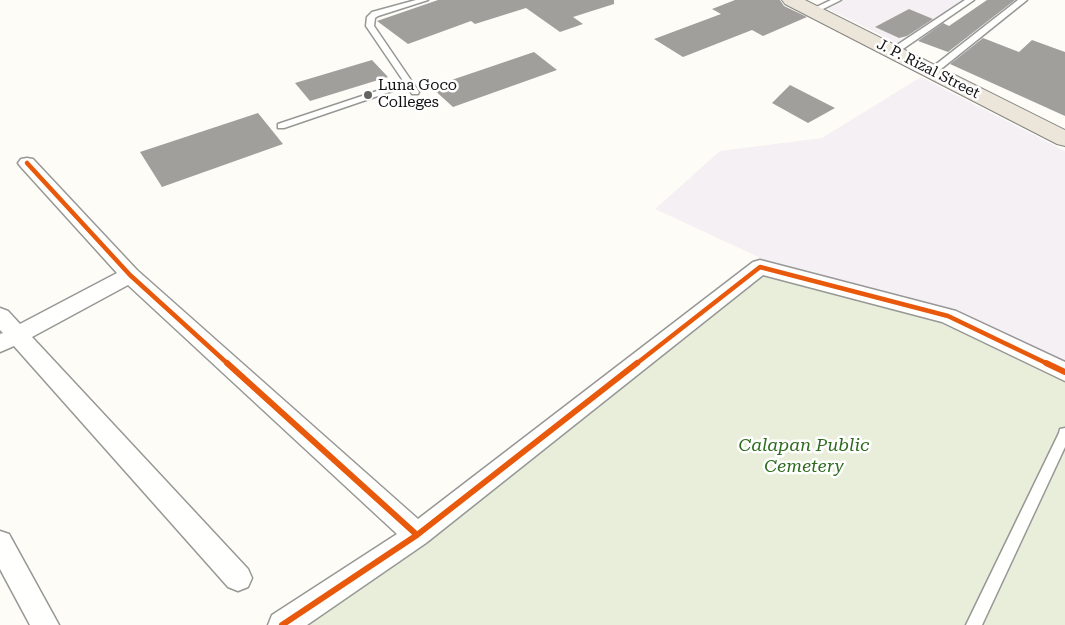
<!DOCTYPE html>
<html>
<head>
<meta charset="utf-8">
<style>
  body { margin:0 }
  canvas { display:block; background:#fdfcf7 }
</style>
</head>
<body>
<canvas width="1065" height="625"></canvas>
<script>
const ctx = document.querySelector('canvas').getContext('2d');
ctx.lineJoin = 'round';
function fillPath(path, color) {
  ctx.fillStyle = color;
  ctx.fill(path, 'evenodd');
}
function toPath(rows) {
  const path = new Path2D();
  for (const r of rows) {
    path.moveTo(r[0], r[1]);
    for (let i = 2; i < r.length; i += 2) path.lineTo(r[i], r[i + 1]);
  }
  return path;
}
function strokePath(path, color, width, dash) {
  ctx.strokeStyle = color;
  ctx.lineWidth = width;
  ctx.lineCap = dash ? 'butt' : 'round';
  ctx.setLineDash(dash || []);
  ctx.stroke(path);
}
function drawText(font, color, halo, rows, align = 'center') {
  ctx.font = font + ' "Roboto Serif",serif';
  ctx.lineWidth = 5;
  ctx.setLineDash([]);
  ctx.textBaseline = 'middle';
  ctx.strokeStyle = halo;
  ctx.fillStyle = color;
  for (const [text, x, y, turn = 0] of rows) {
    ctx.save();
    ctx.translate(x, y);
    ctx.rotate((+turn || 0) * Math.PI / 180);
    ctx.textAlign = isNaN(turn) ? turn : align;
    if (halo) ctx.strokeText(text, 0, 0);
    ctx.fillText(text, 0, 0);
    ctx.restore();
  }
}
const industrial = toPath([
  [831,0,965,0,899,44,820,5],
  [921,77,1065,151,1065,367,782,268,655,209,720,151,822,138]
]);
const cemetery = toPath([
  [765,272,950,321,1065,377,1065,625,294,625]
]);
const building = toPath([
  [438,0,614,0,614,4,573,17,583,24,560,32,526,8,475,24,471,21,408,44,377,21],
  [735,0,780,0,784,6,807,17,763,36,752,30,683,57,654,39,721,14,712,9],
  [987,0,1015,0,948,52,918,41,943,23,949,26],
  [909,9,933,19,907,36,899,38,875,27],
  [983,38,1019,52,1032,40,1065,52,1065,116,950,64],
  [534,52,557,70,453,107,431,87],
  [372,60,388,77,310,101,295,83],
  [790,85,835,108,808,123,772,103],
  [258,113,283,144,162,187,140,152]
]);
const service = toPath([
  [416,0,428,0,378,16,375,18,374,26,419,92,418,94,412,94,407,86,284,128,278,128,278,124,404,82,366,26,367,17,372,12,416,0],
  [831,0,841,0,815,13,808,11,831,0],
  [965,0,974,0,897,53,891,53,891,49,965,0],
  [1018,0,1027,0,936,73,930,73,930,69,1018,0],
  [1065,428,1065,447,982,625,966,625,1059,433,1060,429,1065,428]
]);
const minor = toPath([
  [27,158,33,159,137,270,418,519,753,262,760,260,956,311,1065,362,1065,381,942,322,763,275,426,543,307,625,268,625,272,615,397,534,128,285,32,337,248,569,252,578,248,587,238,591,228,587,14,346,0,352,0,334,3,333,0,330,0,308,8,311,20,324,117,273,21,167,18,163,21,159,27,158],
  [0,531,9,534,59,625,30,625,0,569,0,531]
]);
const trunk = toPath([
  [782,0,805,0,1065,130,1065,146,1057,144,785,4,782,0]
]);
const cyclewayFar1 = toPath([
  [27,163,130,275,228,364],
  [636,364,760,267,948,316,1048,364]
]);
const cycleway = toPath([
  [227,363,417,535],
  [1046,363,1065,372],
  [282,625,417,535,637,363]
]);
const markers = [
  [368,95,5,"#646362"]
];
const farStreetnames = [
  ["J. P. Rizal Street",928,69,27]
];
const farPoinames = [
  ["Luna Goco",378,86],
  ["Colleges",378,103]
];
const parkNames = [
  ["Calapan Public",804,446],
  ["Cemetery",804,467]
];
fillPath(industrial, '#f5f0f3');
fillPath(cemetery, '#e9eedb');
fillPath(building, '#a19f9c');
strokePath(service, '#979795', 3);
strokePath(minor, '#979795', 3);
strokePath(trunk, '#858482', 2);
fillPath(service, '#fffffe');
fillPath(minor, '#fffffe');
fillPath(trunk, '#ece5da');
strokePath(cyclewayFar1, '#e8590c', 4.5);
strokePath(cycleway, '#e8590c', 6);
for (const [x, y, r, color] of markers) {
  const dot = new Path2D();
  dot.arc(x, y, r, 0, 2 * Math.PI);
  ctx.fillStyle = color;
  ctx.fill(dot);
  strokePath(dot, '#fff', 2);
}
drawText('15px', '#111', '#fff', farStreetnames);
drawText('15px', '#111', '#fff', farPoinames, 'left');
drawText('italic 18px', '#2f6b1f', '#fff', parkNames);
</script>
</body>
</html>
